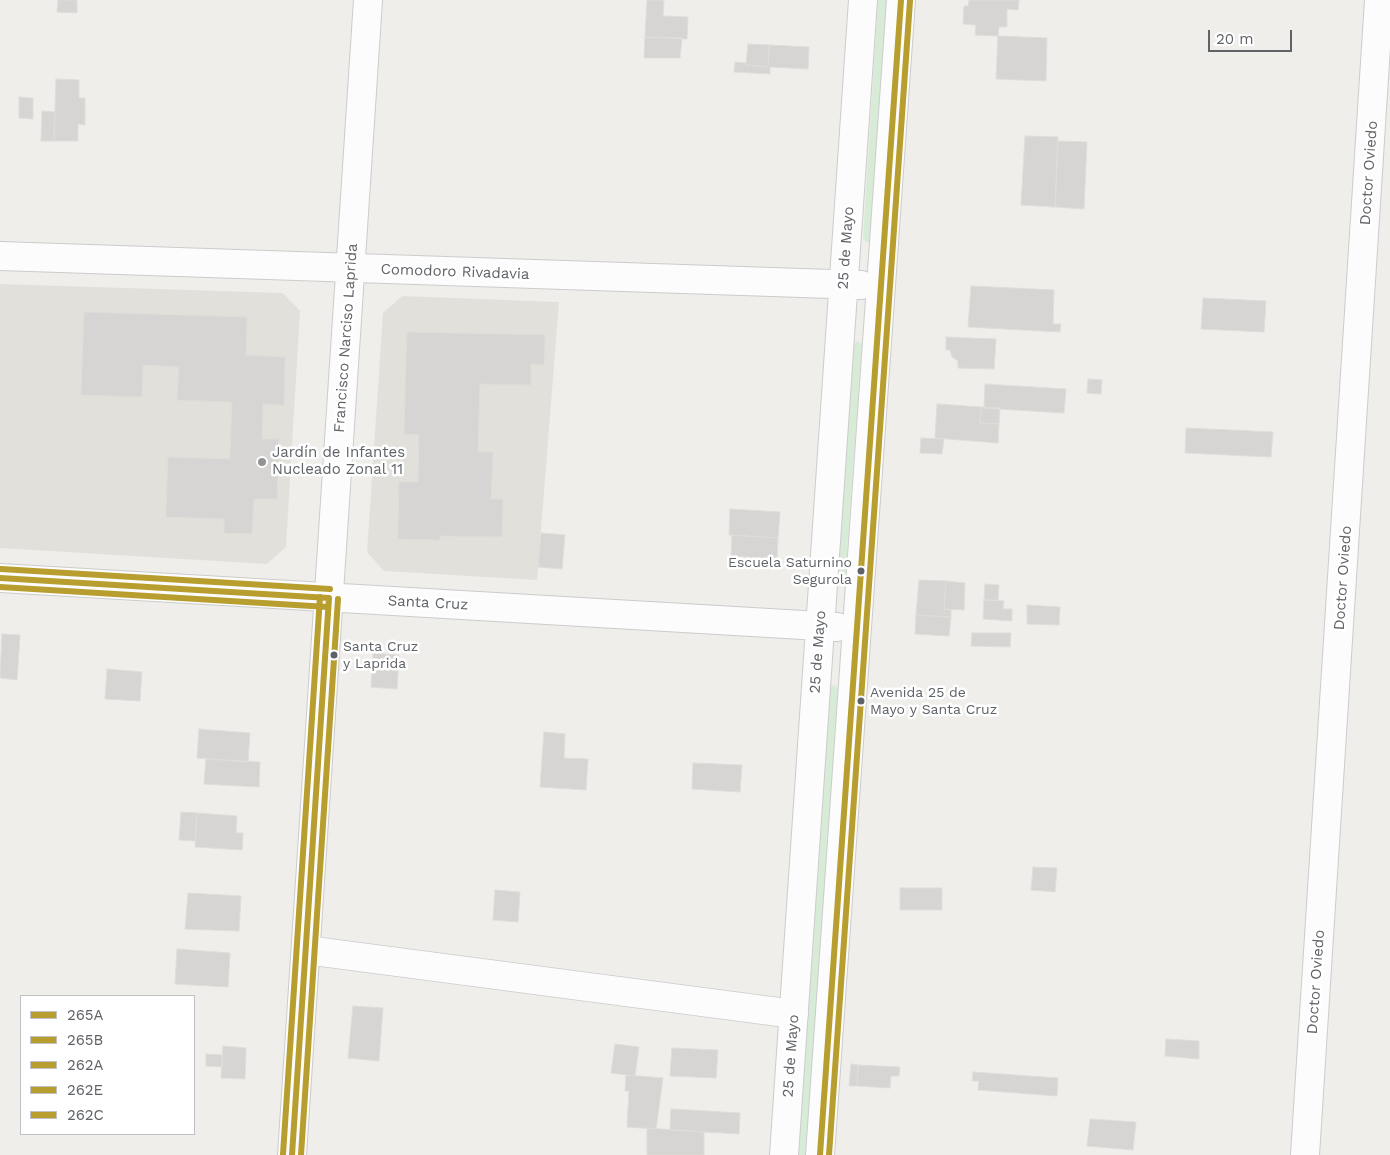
<!DOCTYPE html>
<html>
<head>
<meta charset="utf-8">
<style>
  body { margin:0 }
  #map { position:relative; width:1390px; height:1155px; overflow:hidden; background:#efeeea; font-family:"Work Sans",sans-serif }
  canvas { display:block }
  .legend { position:absolute; left:20px; top:995px; width:175px; height:140px; box-sizing:border-box; background:#fff; border:1px solid #bfc1c3; margin:0; padding:6px 9px; list-style:none; font-size:15px; color:#5f6368 }
  .legend li { display:flex; align-items:center; gap:10px; height:25px }
  .legend b { width:25px; border:1px solid #bfc1c3 }
  .scale { position:absolute; left:1208px; top:30px; width:84px; height:22px; box-sizing:border-box; border:2px solid #5f6368; border-top:0; padding-left:6px; font-size:15px; line-height:18px; white-space:nowrap; color:#5f6368; -webkit-text-stroke:4px #fff; paint-order:stroke }
</style>
</head>
<body>
<div id="map">
<canvas width="1390" height="1155"></canvas>
<ul class="legend">
<li><b style="height:6px;background:#b79e2f"></b>265A</li>
<li><b style="height:6px;background:#b79e2f"></b>265B</li>
<li><b style="height:6px;background:#b79e2f"></b>262A</li>
<li><b style="height:6px;background:#b79e2f"></b>262E</li>
<li><b style="height:6px;background:#b79e2f"></b>262C</li>
</ul>
<div class="scale">20 m</div>
</div>
<script>
const ctx = document.querySelector('canvas').getContext('2d');
ctx.lineJoin = 'round';
function fillPath(path, color) {
  ctx.fillStyle = color;
  ctx.fill(path, 'evenodd');
}
function toPath(rows) {
  const path = new Path2D();
  for (const r of rows) {
    path.moveTo(r[0], r[1]);
    for (let i = 2; i < r.length; i += 2) path.lineTo(r[i], r[i + 1]);
  }
  return path;
}
function strokePath(path, color, width, dash) {
  ctx.strokeStyle = color;
  ctx.lineWidth = width;
  ctx.lineCap = dash ? 'butt' : 'round';
  ctx.setLineDash(dash || []);
  ctx.stroke(path);
}
function drawText(font, color, halo, rows, align = 'center') {
  ctx.font = font + ' "Work Sans",sans-serif';
  ctx.lineWidth = 5;
  ctx.setLineDash([]);
  ctx.textBaseline = 'middle';
  ctx.strokeStyle = halo;
  ctx.fillStyle = color;
  for (const [text, x, y, turn = 0] of rows) {
    ctx.save();
    ctx.translate(x, y);
    ctx.rotate((+turn || 0) * Math.PI / 180);
    ctx.textAlign = isNaN(turn) ? turn : align;
    if (halo) ctx.strokeText(text, 0, 0);
    ctx.fillText(text, 0, 0);
    ctx.restore();
  }
}
const education = toPath([
  [0,284,283,293,300,311,286,547,267,564,0,548],
  [402,296,559,302,537,580,384,571,367,552,383,313]
]);
const green = toPath([
  [878,0,887,0,871,239,869,242,866,242,863,238],
  [858,341,862,344,845,580,840,584,837,579,854,344],
  [834,685,838,688,806,1155,798,1155,830,687]
]);
const building = toPath([
  [58,0,77,0,77,13,57,12,58,0],
  [647,0,664,0,663,16,688,17,687,39,645,37,647,0],
  [969,0,1019,0,1018,10,1007,9,1007,27,999,27,998,36,975,35,976,25,963,24,964,6,968,6,969,0],
  [998,36,1047,38,1046,81,996,79,998,36],
  [645,37,682,38,680,58,644,58,645,37],
  [748,44,769,45,768,67,746,65,748,44],
  [769,45,809,47,808,69,770,67,770,74,734,72,735,62,746,63,746,65,768,67,769,45],
  [56,79,79,80,79,98,85,98,85,125,78,124,78,141,54,141,56,79],
  [19,97,33,98,33,119,19,118,19,97],
  [42,111,55,112,54,141,41,141,42,111],
  [1025,136,1058,137,1055,207,1021,205,1025,136],
  [1058,141,1087,142,1084,209,1055,207,1058,141],
  [971,286,1054,290,1053,324,1061,324,1060,332,968,327,971,286],
  [1203,298,1266,301,1264,332,1201,329,1203,298],
  [84,312,247,317,246,355,285,357,284,405,263,404,262,439,279,439,277,499,254,499,252,534,224,533,224,519,166,517,168,457,230,459,232,402,177,400,179,367,143,365,142,397,81,395,84,312],
  [407,332,545,335,544,365,531,364,531,385,480,384,478,452,493,452,491,499,503,499,502,537,440,536,440,540,398,539,399,482,418,482,419,435,404,434,407,332],
  [946,337,996,339,994,369,958,368,958,361,952,357,950,350,946,350,946,337],
  [1088,379,1102,380,1101,394,1087,393,1088,379],
  [985,384,1066,389,1064,413,984,408,985,384],
  [937,404,981,407,980,423,999,424,998,443,935,438,937,404],
  [981,407,1000,408,999,424,980,423,981,407],
  [1186,428,1273,432,1271,457,1185,453,1186,428],
  [921,438,944,439,942,454,920,453,921,438],
  [730,509,780,512,778,538,729,535,730,509],
  [541,533,565,535,562,569,538,567,541,533],
  [732,535,778,538,777,559,731,556,732,535],
  [919,580,946,581,944,609,951,610,951,617,916,615,919,580],
  [946,581,965,583,964,610,944,609,946,581],
  [985,584,999,585,998,600,984,600,985,584],
  [984,600,1004,601,1003,609,1012,609,1012,621,983,619,984,600],
  [1027,605,1060,607,1059,625,1027,624,1027,605],
  [916,615,951,617,949,636,915,634,916,615],
  [972,633,1011,633,1010,647,971,646,972,633],
  [2,634,20,635,17,680,0,678,2,634],
  [373,653,399,655,397,689,371,687,373,653],
  [107,669,142,672,140,701,105,699,107,669],
  [199,729,250,733,248,762,197,758,199,729],
  [544,732,565,734,564,758,588,759,586,790,540,787,544,732],
  [206,759,260,762,259,787,204,784,206,759],
  [693,763,742,765,740,792,692,789,693,763],
  [181,812,197,813,195,841,179,840,181,812],
  [197,813,237,816,236,833,243,833,242,850,195,847,197,813],
  [1033,867,1057,868,1055,892,1031,890,1033,867],
  [900,888,942,888,942,910,900,910,900,888],
  [495,890,520,892,518,922,493,920,495,890],
  [188,893,241,896,239,931,185,929,188,893],
  [177,949,230,953,228,987,175,984,177,949],
  [353,1006,383,1008,379,1061,348,1058,353,1006],
  [1166,1039,1199,1041,1199,1059,1165,1056,1166,1039],
  [615,1044,639,1047,635,1076,611,1073,615,1044],
  [223,1046,246,1048,245,1079,221,1078,223,1046],
  [672,1048,718,1050,716,1078,670,1076,672,1048],
  [206,1054,223,1055,222,1067,206,1066,206,1054],
  [851,1064,858,1065,857,1086,849,1086,851,1064],
  [858,1065,900,1067,899,1076,891,1076,890,1088,857,1086,858,1065],
  [973,1072,1058,1078,1057,1096,978,1090,979,1081,972,1081,973,1072],
  [626,1075,663,1078,656,1129,627,1127,629,1091,625,1091,626,1075],
  [671,1109,740,1113,739,1134,670,1130,671,1109],
  [1090,1119,1136,1122,1133,1150,1087,1146,1090,1119],
  [647,1128,704,1132,704,1155,647,1155,647,1128]
]);
const minor = toPath([
  [0,256,861,285],
  [0,578,837,627],
  [306,950,794,1014],
  [292,1155,368,0],
  [784,1155,863,0],
  [820,1155,901,0],
  [1305,1155,1379,0]
]);
const bus1 = toPath([
  [820,1155,901,0]
]);
const bus2 = toPath([
  [829,1155,910,1]
]);
const bus3 = toPath([
  [0,578,329,598],
  [292,1155,329,598]
]);
const bus4 = toPath([
  [0,587,328,607],
  [301,1155,338,599]
]);
const bus5 = toPath([
  [1,569,330,589],
  [283,1154,320,597]
]);
const markers = [
  [262,462,5,"#919496"],
  [861,571,4.5,"#5f6368"],
  [334,655,4.5,"#5f6368"],
  [861,701,4.5,"#5f6368"]
];
const busNames = [
  ["Escuela Saturnino",852,563,"right"],
  ["Segurola",852,580,"right"],
  ["Santa Cruz",343,647],
  ["y Laprida",343,664],
  ["Avenida 25 de",870,693],
  ["Mayo y Santa Cruz",870,710]
];
const streetNames = [
  ["Doctor Oviedo",1369,173,-86],
  ["25 de Mayo",846,248,-86],
  ["Comodoro Rivadavia",455,272,2],
  ["Francisco Narciso Laprida",346,338,-86],
  ["Doctor Oviedo",1343,578,-86],
  ["Santa Cruz",428,603,3],
  ["25 de Mayo",818,652,-86],
  ["Doctor Oviedo",1316,982,-86],
  ["25 de Mayo",791,1056,-86]
];
const poiNames = [
  ["Jardín de Infantes",272,453],
  ["Nucleado Zonal 11",272,470]
];
fillPath(education, '#e2e0da');
fillPath(green, '#d8ebd6');
fillPath(building, '#d6d5d3');
strokePath(building, '#deddd9', 1);
strokePath(minor, '#cbcccc', 30);
strokePath(minor, '#fdfcfc', 28);
strokePath(bus1, '#b79e2f', 6);
strokePath(bus2, '#b79e2f', 6);
strokePath(bus3, '#b79e2f', 6);
strokePath(bus4, '#b79e2f', 6);
strokePath(bus5, '#b79e2f', 6);
for (const [x, y, r, color] of markers) {
  const dot = new Path2D();
  dot.arc(x, y, r, 0, 2 * Math.PI);
  ctx.fillStyle = color;
  ctx.fill(dot);
  strokePath(dot, '#fff', 2);
}
drawText('14px', '#5f6368', '#fff', busNames, 'left');
drawText('15px', '#5f6368', '#fff', streetNames);
drawText('15px', '#5f6368', '#fff', poiNames, 'left');
</script>
</body>
</html>
